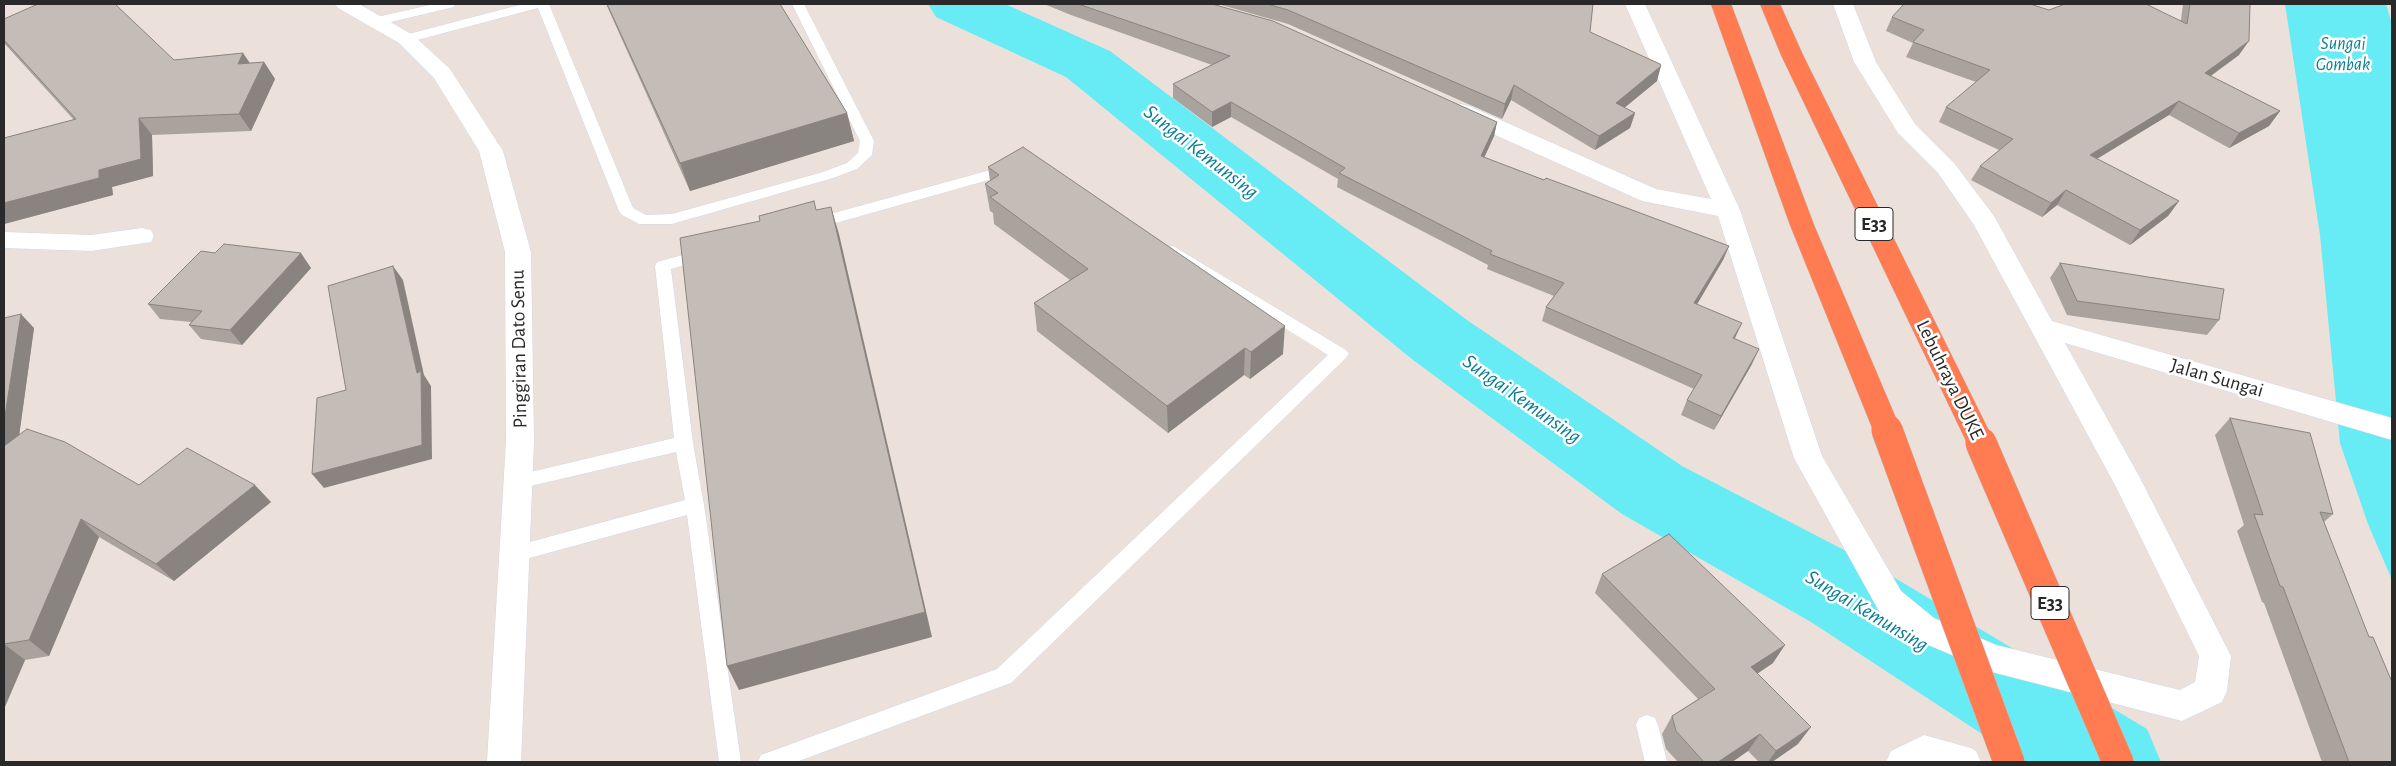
<!DOCTYPE html>
<html>
<head>
<meta charset="utf-8">
<style>
  body { margin:0 }
  #map { position:relative; width:2396px; height:766px; overflow:hidden; background:#ece1da; font-family:"Alegreya Sans",sans-serif }
  canvas { display:block }
  .frame { position:absolute; inset:0; border:5px solid #292929; pointer-events:none }
</style>
</head>
<body>
<div id="map">
<canvas width="2396" height="766"></canvas>
<div class="frame"></div>
</div>
<script>
const ctx = document.querySelector('canvas').getContext('2d');
ctx.lineJoin = 'round';
function fillPath(path, color) {
  ctx.fillStyle = color;
  ctx.fill(path, 'evenodd');
}
function toPath(rows) {
  const path = new Path2D();
  for (const r of rows) {
    path.moveTo(r[0], r[1]);
    for (let i = 2; i < r.length; i += 2) path.lineTo(r[i], r[i + 1]);
  }
  return path;
}
function strokePath(path, color, width, dash) {
  ctx.strokeStyle = color;
  ctx.lineWidth = width;
  ctx.lineCap = dash ? 'butt' : 'round';
  ctx.setLineDash(dash || []);
  ctx.stroke(path);
}
function drawText(font, color, halo, rows, align = 'center') {
  ctx.font = font + ' "Alegreya Sans",sans-serif';
  ctx.lineWidth = 5;
  ctx.setLineDash([]);
  ctx.textBaseline = 'middle';
  ctx.strokeStyle = halo;
  ctx.fillStyle = color;
  for (const [text, x, y, turn = 0] of rows) {
    ctx.save();
    ctx.translate(x, y);
    ctx.rotate((+turn || 0) * Math.PI / 180);
    ctx.textAlign = isNaN(turn) ? turn : align;
    if (halo) ctx.strokeText(text, 0, 0);
    ctx.fillText(text, 0, 0);
    ctx.restore();
  }
}
const water = toPath([
  [2285,4,2386,4,2392,24,2392,580,2368,524,2340,443,2320,235]
]);
const river = toPath([
  [928,4,1005,4,1110,51,1467,320,1682,466,1875,566,2147,729,2161,762,2025,762,1811,622,1622,514,1413,360,1066,77,936,17,928,4]
]);
const service = toPath([
  [434,4,455,4,454,7,378,25,371,21,373,18,434,4],
  [523,4,549,4,633,208,646,215,672,214,823,172,847,163,858,153,860,141,792,4,804,4,874,141,872,155,857,169,833,178,672,224,639,224,622,215,619,211,538,8,406,43,399,39,401,36,523,4],
  [1012,164,1017,166,1019,169,1017,172,811,230,805,229,803,225,805,221,1012,164],
  [1173,246,1346,350,1349,354,1346,358,1011,683,796,762,758,762,761,755,997,669,1328,355,1167,255,1165,251,1167,247,1173,246],
  [704,249,710,250,712,254,710,258,671,269,693,443,704,505,741,762,719,762,687,515,515,562,508,560,505,554,508,548,515,546,685,500,676,452,518,489,511,487,509,482,511,477,518,475,674,438,655,266,657,262,704,249],
  [1647,715,1655,718,1658,725,1667,762,1645,762,1636,725,1639,718,1647,715]
]);
const minor = toPath([
  [335,4,359,4,413,35,450,69,503,151,531,252,534,441,521,762,487,762,506,441,505,252,479,151,434,78,399,43,338,8,335,4],
  [1625,4,1645,4,1740,210,1822,456,1901,591,1934,618,1996,645,2180,690,2195,682,2199,656,2116,487,1974,225,1938,173,1898,133,1854,62,1833,4,1853,4,1876,62,1915,124,1954,163,1994,216,2052,321,2392,418,2392,440,2065,343,2139,476,2231,656,2227,691,2222,702,2182,721,1992,672,1912,638,1879,611,1794,458,1718,216,1642,201,1453,116,1450,111,1453,106,1461,104,1469,106,1656,189,1711,199,1625,4],
  [142,228,151,230,154,236,151,242,91,251,4,248,4,232,91,235,142,228],
  [1924,735,1971,748,1976,751,1981,762,1886,762,1891,751,1924,735]
]);
const motorway = toPath([
  [1711,4,1731,4,1814,225,1901,430,1897,438,1887,441,1877,438,1873,430,1790,225,1711,4],
  [1760,4,1780,4,1803,55,1995,443,1991,451,1981,454,1971,451,1967,443,1781,55,1760,4]
]);
const motorwayBridge = toPath([
  [1887,430,2009,762],
  [1981,443,2118,762]
]);
const wall = toPath([
  [606,4,780,4,847,113,854,141,690,191],
  [1044,4,1212,4,1497,122,1494,136,1484,158,1729,246,1723,260,1697,304,1735,339,1752,364,1714,430,1681,415,1687,400,1694,389,1542,321,1546,307,1554,296,1487,269,1488,265,1337,187,1338,179,1231,117,1212,127,1173,98,1173,84,1212,65,1071,15],
  [1218,4,1593,4,1590,32,1657,81,1624,108,1635,113,1630,128,1595,150,1511,100,1502,119,1288,24],
  [1901,4,2030,4,2049,10,2181,20,2183,4,2250,4,2239,55,2211,76,2280,111,2269,126,2229,148,2169,115,2097,159,2179,201,2168,216,2130,245,2057,205,2042,217,1971,180,1980,166,1999,150,1939,122,1946,107,1976,82,1906,57,1913,43,1886,31,1892,17,1904,5],
  [4,19,174,60,250,63,264,62,275,79,251,131,152,135,153,176,112,187,113,195,4,224,4,138,74,120,4,43],
  [988,167,1283,354,1250,379,1244,375,1168,433,1037,331,1034,303,1070,280,994,224,993,213,990,211,985,184,990,181],
  [2060,263,2219,320,2207,335,2067,315,2050,278],
  [311,268,242,345,201,339,189,325,191,322,160,319,148,304],
  [4,318,34,328,19,435,139,485,271,502,174,581,99,537,49,656,25,660,4,709],
  [2230,418,2333,514,2324,522,2392,762,2322,762,2264,603,2262,602,2237,531,2244,525,2215,435],
  [1602,574,1773,663,1757,674,1798,744,1772,762,1759,762,1748,751,1732,762,1678,762,1666,749,1662,734,1672,716,1698,699,1595,593]
]);
const shadedWall = toPath([
  [2249,41,2239,55,2195,87,2205,73],
  [243,53,254,69,238,64],
  [264,62,275,79,251,131,239,114],
  [1661,66,1657,81,1612,118,1616,103],
  [1514,85,1511,100,1502,119,1505,104],
  [2179,101,2169,115,2080,169,2090,155],
  [1231,102,1231,117,1212,127,1212,112],
  [2280,111,2269,126,2229,148,2239,133],
  [847,113,854,141,690,191,680,163],
  [1635,113,1630,128,1595,150,1599,136],
  [139,118,152,135,153,176,112,187,113,195,4,224,4,203],
  [1497,122,1494,136,1478,171,1481,156],
  [2066,190,2057,205,2042,217,2051,203],
  [2179,201,2168,216,2130,245,2140,230],
  [831,207,839,234,932,637,739,690,727,666],
  [1729,246,1723,260,1689,318,1694,303],
  [301,253,311,268,242,345,230,330],
  [393,266,403,280,424,375,431,386,432,459,324,488,312,474,417,373],
  [21,314,34,328,18,444,4,448,4,422],
  [1742,323,1735,338,1726,353,1733,338],
  [1285,326,1283,354,1250,379,1251,352],
  [1245,348,1244,375,1168,433,1167,406],
  [1759,349,1752,364,1714,430,1721,416],
  [255,485,271,502,174,581,156,564],
  [81,519,99,537,49,656,29,640],
  [4,644,25,660,4,709],
  [1785,645,1773,663,1740,685,1751,667],
  [1811,727,1798,744,1772,762,1768,762,1776,751],
  [1760,734,1748,751,1732,762,1718,762]
]);
const building = toPath([
  [38,4,115,4,174,60,243,53,238,64,264,62,239,114,139,118,141,159,99,170,99,178,4,203,4,138,76,119,4,40,4,19,38,4],
  [607,4,780,4,847,113,680,163,607,4],
  [1078,4,1212,4,1273,21,1497,122,1481,156,1544,180,1546,178,1729,246,1694,303,1742,323,1733,338,1759,349,1721,416,1687,400,1702,375,1546,307,1564,283,1490,254,1492,251,1339,173,1345,168,1231,102,1212,112,1173,84,1230,56,1078,4],
  [1267,4,1593,4,1590,32,1660,64,1661,66,1616,103,1635,113,1599,136,1514,85,1505,104,1288,10,1267,4],
  [1904,4,2030,4,2049,10,2065,4,2146,4,2187,24,2190,4,2250,4,2249,41,2205,73,2280,111,2239,133,2179,101,2090,155,2179,201,2140,230,2066,190,2051,203,1980,166,2013,139,1946,107,1990,70,1913,42,1924,30,1892,17,1904,4],
  [1023,147,1285,326,1251,352,1245,348,1167,406,1034,303,1088,269,990,197,998,193,985,184,999,175,988,167,1023,147],
  [814,201,816,210,831,207,925,612,727,666,680,238,760,221,759,216,814,201],
  [224,244,301,253,230,330,189,325,202,311,148,304,201,251,215,253,224,244],
  [2060,263,2224,289,2219,320,2077,301,2060,263],
  [393,266,417,373,421,371,422,445,312,474,317,398,346,390,328,286,393,266],
  [21,314,4,422,4,318,21,314],
  [2230,418,2310,433,2333,514,2320,512,2369,637,2373,637,2392,682,2392,762,2349,762,2283,587,2280,586,2254,514,2263,515,2230,418],
  [27,429,65,442,139,485,187,448,255,485,156,564,81,519,29,640,4,644,4,446,27,429],
  [1669,534,1785,645,1751,667,1811,727,1776,751,1760,734,1718,762,1704,762,1676,731,1672,716,1715,689,1602,574,1669,534]
]);
const farWaternames = [
  ["Sungai",2343,44],
  ["Gombak",2343,65]
];
const shields = [
  [1874,224,38],
  [2050,603,38]
];
const shieldNames = [
  ["E33",1874,224],
  ["E33",2050,603]
];
const streetNames = [
  ["Pinggiran Dato Senu",519,349,-91],
  ["Jalan Sungai",2217,378,16],
  ["Lebuhraya DUKE",1950,380,64]
];
const waterNames = [
  ["Sungai Kemunsing",1201,152,38],
  ["Sungai Kemunsing",1522,399,35],
  ["Sungai Kemunsing",1867,611,31]
];
fillPath(water, '#67ebf5');
fillPath(river, '#67ebf5');
strokePath(service, '#cfd7e3', 1);
strokePath(minor, '#cfd7e3', 1);
strokePath(motorway, '#c3c3c3', 1);
fillPath(service, '#fff');
fillPath(minor, '#fff');
fillPath(motorway, '#ff7b52');
strokePath(motorwayBridge, '#c3c3c3', 32, []);
strokePath(motorwayBridge, '#ff7b52', 31);
fillPath(wall, '#a9a29d');
fillPath(shadedWall, '#89847f');
fillPath(building, '#c4bcb6');
strokePath(building, '#89847f', 1);
drawText('italic 18px', '#077d92', '#fff', farWaternames);
for (const [x, y, w] of shields) {
  const box = new Path2D();
  box.roundRect(x - w / 2, y - 16.5, w, 33, 4);
  ctx.fillStyle = '#fff';
  ctx.fill(box);
  strokePath(box, '#292929', 1);
}
drawText('bold 19px', '#292929', null, shieldNames);
drawText('20px', '#292929', '#fff', streetNames);
drawText('italic 21px', '#077d92', '#fff', waterNames);
</script>
</body>
</html>
